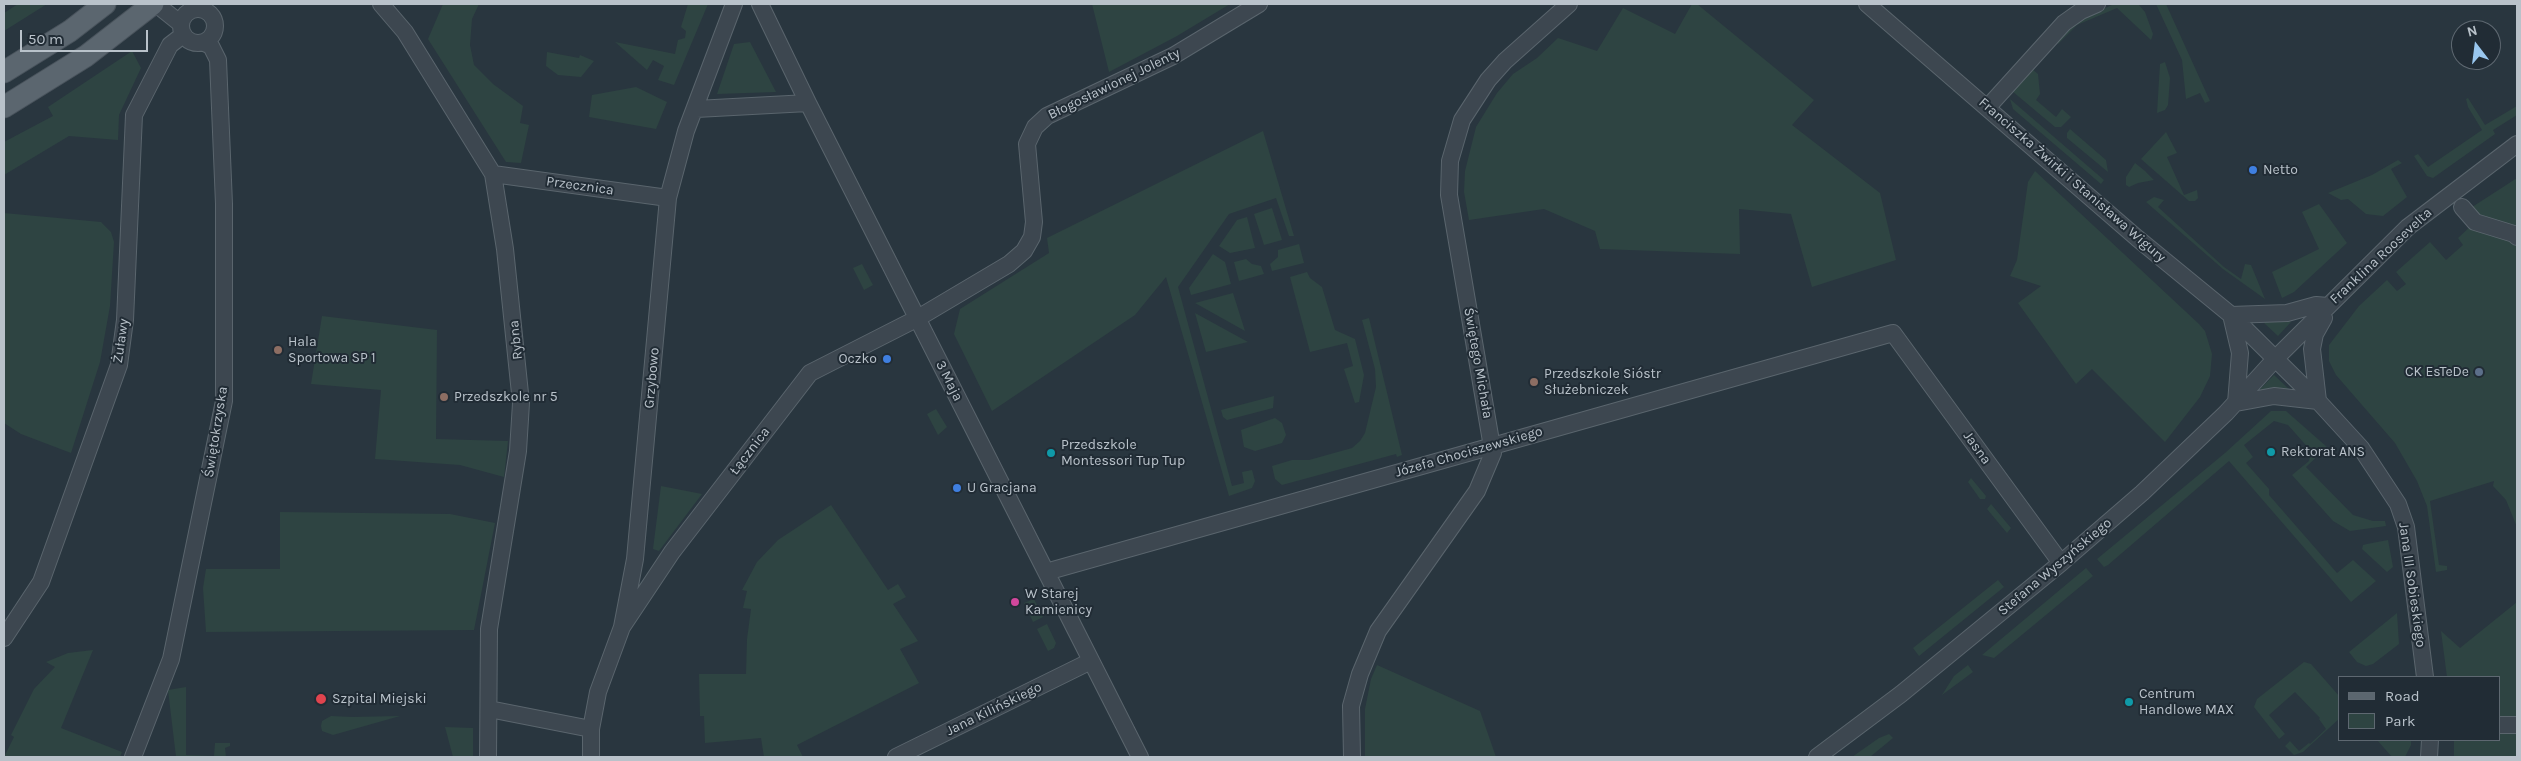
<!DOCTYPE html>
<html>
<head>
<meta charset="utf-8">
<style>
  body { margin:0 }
  #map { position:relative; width:2521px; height:761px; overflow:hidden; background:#29363f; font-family:Karla,sans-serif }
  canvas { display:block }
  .frame { position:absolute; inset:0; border:5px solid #b9c2ca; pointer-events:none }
  .legend { position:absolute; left:2338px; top:676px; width:162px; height:65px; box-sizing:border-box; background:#212c35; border:1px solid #5e6871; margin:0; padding:6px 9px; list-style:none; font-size:15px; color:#b9c2ca }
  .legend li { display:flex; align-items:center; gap:10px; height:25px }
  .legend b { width:25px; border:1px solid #5e6871 }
  .north { position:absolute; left:2451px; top:20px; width:50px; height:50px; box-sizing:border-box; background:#212c35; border:1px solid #5e6871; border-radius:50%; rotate:345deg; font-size:14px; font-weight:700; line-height:20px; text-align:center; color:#b9c2ca }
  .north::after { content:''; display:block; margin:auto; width:18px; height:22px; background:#99c7ef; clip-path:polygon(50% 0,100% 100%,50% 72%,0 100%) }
  .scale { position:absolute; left:20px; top:30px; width:128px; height:22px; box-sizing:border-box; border:2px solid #b9c2ca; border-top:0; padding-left:6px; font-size:15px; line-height:18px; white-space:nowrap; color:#b9c2ca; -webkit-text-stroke:4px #212c35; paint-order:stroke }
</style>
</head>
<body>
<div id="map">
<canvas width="2521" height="761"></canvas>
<div class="frame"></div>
<ul class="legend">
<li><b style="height:6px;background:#5b666f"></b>Road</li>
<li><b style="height:14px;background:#2e4442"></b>Park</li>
</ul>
<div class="north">N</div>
<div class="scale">50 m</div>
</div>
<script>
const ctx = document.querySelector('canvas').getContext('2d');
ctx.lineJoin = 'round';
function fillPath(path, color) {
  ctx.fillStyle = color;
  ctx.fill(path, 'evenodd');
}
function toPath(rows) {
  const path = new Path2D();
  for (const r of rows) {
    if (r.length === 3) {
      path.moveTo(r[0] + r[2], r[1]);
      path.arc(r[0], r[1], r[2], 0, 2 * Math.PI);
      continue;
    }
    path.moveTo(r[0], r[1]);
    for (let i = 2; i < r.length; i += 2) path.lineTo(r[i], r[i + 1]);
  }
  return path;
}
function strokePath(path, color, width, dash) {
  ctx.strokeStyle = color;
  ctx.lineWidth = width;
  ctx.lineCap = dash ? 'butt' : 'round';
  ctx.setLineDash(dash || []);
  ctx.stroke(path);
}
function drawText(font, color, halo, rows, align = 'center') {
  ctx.font = font + ' Karla,sans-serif';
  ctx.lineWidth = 4;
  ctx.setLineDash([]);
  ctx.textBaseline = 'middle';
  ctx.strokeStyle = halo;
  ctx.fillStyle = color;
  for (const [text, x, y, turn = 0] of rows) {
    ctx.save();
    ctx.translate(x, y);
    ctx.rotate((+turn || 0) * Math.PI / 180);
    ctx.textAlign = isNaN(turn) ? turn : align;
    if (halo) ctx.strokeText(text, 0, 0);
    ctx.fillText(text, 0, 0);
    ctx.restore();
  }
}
const green = toPath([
  [18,4,47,4,4,31,4,13],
  [443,4,479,4,472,19,470,45,474,65,493,84,523,106,520,123,529,125,521,163,506,162,428,39],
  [688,4,708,4,674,85,658,80,664,66,653,60,647,70,615,42,675,54,678,40,685,38,686,31,681,27],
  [1092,4,1230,4,1177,36,1109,72],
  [1692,4,1697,4,1814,100,1792,125,1880,193,1896,260,1812,287,1791,214,1739,209,1740,254,1600,249,1595,231,1544,209,1469,220,1464,192,1465,171,1476,127,1497,93,1513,74,1537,58,1558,38,1597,51,1623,8,1675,34],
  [2114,4,2139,5,2145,12,2153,34,2151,40,2117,8,2077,25,2058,44,2056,42,2074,23],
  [2156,4,2166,4,2210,101,2205,103,2200,93,2186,99,2182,60],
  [750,42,776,92,717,94,734,44],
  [132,51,141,68,119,115,118,140,69,136,4,175,4,142,53,116,48,107],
  [547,52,579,58,580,55,594,61,581,77,558,75,546,66],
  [2165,62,2170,78,2168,105,2165,110,2157,113,2160,64],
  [2032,69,2038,74,2040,94,2036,100,2056,117,2062,109,2071,117,2061,127,2055,127,2012,91],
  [636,87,667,102,656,129,589,117,592,95],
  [2468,98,2485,125,2517,106,2517,115,2493,130,2495,134,2433,178,2427,176,2414,156,2418,154,2428,167,2482,130,2468,107,2466,99],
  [2010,99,2104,180,2101,184,2013,109],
  [2070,129,2106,160,2108,172,2067,138,2067,133],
  [1263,131,1294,236,1289,236,1276,198,1229,214,1178,287,1232,486,1244,483,1242,472,1252,470,1255,481,1252,488,1229,496,1166,277,1135,315,992,411,954,334,960,309,1049,253,1047,238],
  [2166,132,2177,153,2167,157,2184,195,2197,190,2198,198,2195,201,2189,201,2141,159],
  [2398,160,2402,163,2391,169,2407,197,2383,216,2366,214,2348,199,2341,200,2328,193,2372,175],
  [2135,163,2145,171,2154,180,2138,183,2129,187,2126,185,2126,177],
  [2035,171,2199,324,2205,331,2212,354,2210,376,2200,397,2165,442,2092,369,2076,384,2018,303,2041,286,2010,276,2017,260,2028,182],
  [2517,178,2517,527,2506,500,2493,486,2494,481,2430,501,2439,565,2447,566,2447,570,2436,572,2427,506,2417,481,2395,443,2336,375,2329,361,2329,345,2359,306,2387,280,2397,291,2406,284,2396,272,2430,242,2446,260,2463,245,2458,238,2473,224,2466,211],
  [2154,197,2164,200,2158,207,2224,267,2241,279,2245,264,2251,265,2265,299,2223,269,2146,202],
  [2319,204,2347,243,2294,292,2282,298,2272,272,2319,249,2302,212],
  [1272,208,1282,240,1264,245,1254,214],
  [4,213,101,222,111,232,114,242,110,306,100,362,71,453,21,434,4,423],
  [1247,217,1255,248,1230,253,1219,246,1237,220],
  [1299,244,1304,263,1272,271,1270,264,1278,257,1278,250],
  [1213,254,1225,262,1231,284,1191,295,1189,288],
  [1246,259,1252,264,1261,266,1264,274,1239,281,1234,262],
  [862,264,873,285,864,290,853,268],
  [1307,272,1310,278,1322,287,1335,330,1355,339,1364,375,1359,402,1355,403,1344,369,1353,366,1347,343,1310,352,1290,277],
  [1233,293,1245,331,1195,303],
  [1195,313,1248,342,1206,352],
  [322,316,437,330,436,439,508,441,504,477,460,465,375,459,381,390,311,384],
  [1369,318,1402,455,1397,457,1396,454,1282,485,1275,479,1272,466,1292,460,1309,460,1352,448,1360,441,1365,433,1376,387,1375,369,1362,320],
  [2266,320,2276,322,2288,320,2291,322,2278,336,2264,323],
  [2274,375,2290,390,2262,391,2260,389],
  [1274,396,1273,408,1227,420,1223,417,1221,410],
  [936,409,947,427,938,435,927,414],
  [2271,411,2286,411,2327,447,2306,467,2353,515,2373,521,2385,521,2386,526,2350,531,2333,521,2292,475,2309,461,2311,451,2288,425,2274,421,2244,445,2253,457,2246,463,2269,489,2269,495,2337,573,2353,560,2376,581,2351,602,2229,461,2108,565,2104,567,2097,559,2225,453],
  [1275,418,1282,423,1286,435,1282,443,1255,451,1244,447,1241,430],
  [1971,478,1986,496,1985,499,1980,499,1968,482],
  [661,486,702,494,659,551,653,549],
  [1991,504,2011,528,2007,533,1987,509],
  [831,505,888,590,898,584,906,597,893,604,918,641,900,649,919,683,797,745,803,757,764,757,761,738,705,743,704,716,700,716,699,674,746,674,747,639,751,609,743,608,747,591,742,590,757,562,778,540],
  [280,512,450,514,495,523,474,630,206,632,203,588,206,569,280,569],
  [2388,540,2393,567,2387,572,2362,549,2363,545,2367,544],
  [2086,568,2093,576,1994,658,1982,655],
  [1998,580,2004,587,1919,656,1913,648],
  [1034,599,1043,617,1033,622,1024,603],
  [2517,602,2517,757,2454,757,2454,740,2500,740,2500,677,2447,677,2441,631,2460,648],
  [2397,613,2399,644,2373,664,2366,666,2357,662,2349,652],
  [1047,624,1056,643,1054,648,1048,651,1037,629],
  [93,650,61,728,122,752,120,757,4,757,14,737,11,735,34,689,55,667,46,662,68,653],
  [2304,662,2311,664,2340,697,2340,718,2303,752,2294,755,2285,746,2290,741,2299,751,2309,743,2310,744,2326,729,2319,719,2320,718,2295,692,2269,715,2285,734,2279,739,2254,707,2257,699],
  [1377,665,1480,711,1496,757,1365,757,1365,709,1371,679],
  [1968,665,1973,672,1942,695,1954,676],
  [186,687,186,755,214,756,215,743,230,743,230,746,225,748,226,757,176,757,168,690],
  [331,716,352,717,400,716,333,735,322,731,321,726,322,721],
  [445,727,473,728,473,757,453,757],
  [1889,734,1893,738,1870,757,1852,757,1879,738],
  [2377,740,2411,740,2411,745,2405,757,2392,757]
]);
const minor = toPath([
  [156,4,181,24],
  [381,4,405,32,493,174,505,249,521,403,518,451,489,629,488,757],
  [760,4,808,103,1140,757],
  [1867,4,2137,238,2231,315,2318,401,2361,448,2398,504,2406,527,2425,677],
  [198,26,17],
  [1987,108,2064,23,2081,11,2097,4],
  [696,109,808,103],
  [493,174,668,198],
  [2462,207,2475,222,2514,234,2517,237],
  [2231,315,2287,313,2316,305,2328,306],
  [2231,315,2240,353,2236,403],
  [2318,401,2312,349,2315,334,2324,318],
  [2236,403,2274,396,2318,401],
  [1046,572,1893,333,2061,563],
  [622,627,672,552,810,373,918,318,1009,264,1024,251,1032,237,1034,222,1027,144,1035,127,1047,116,1173,56,1259,4],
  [4,638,41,582,119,365,125,320,134,115,170,45,183,35],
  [489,709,591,729],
  [2500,725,2517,725],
  [133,757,171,659,224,401,224,204,218,60,211,46,204,43],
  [591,757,591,729,598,692,622,627,635,559,668,198,686,131,734,4],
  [896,757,1091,661],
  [1352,757,1351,706,1360,674,1378,631,1477,491,1493,453,1449,195,1450,161,1462,120,1488,80,1505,61,1569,4],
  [1817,757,1901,694,2061,563,2142,493,2226,413,2276,358,2408,227,2517,144],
  [2429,757,2430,740]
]);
const major = toPath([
  [4,72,70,31,105,4],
  [4,107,86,56,153,4]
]);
const markers = [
  [2253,170,5,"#3f7fe0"],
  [278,350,5,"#8d6e63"],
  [887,359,5,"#3f7fe0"],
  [2479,372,5,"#5c6f8a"],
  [1534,382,5,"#8d6e63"],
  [444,397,5,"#8d6e63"],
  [2271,452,5,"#0f9aa8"],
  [1051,453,5,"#0f9aa8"],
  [957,488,5,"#3f7fe0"],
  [1015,602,5,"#d1479c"],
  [321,699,6,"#e0444e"],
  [2129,702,5,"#0f9aa8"]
];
const streetNames = [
  ["Błogosławionej Jolenty",1114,84,-26],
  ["Franciszka Żwirki i Stanisława Wigury",2072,180,41],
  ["Przecznica",580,186,8],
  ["Franklina Roosevelta",2381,256,-43],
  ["Rybna",516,340,-96],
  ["Żuławy",121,341,-82],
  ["Świętego Michała",1478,363,80],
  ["Grzybowo",652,378,-85],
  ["3 Maja",949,381,63],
  ["Świętokrzyska",216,432,-81],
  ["Jasna",1977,448,54],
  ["Łącznica",750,451,-52],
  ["Józefa Chociszewskiego",1469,452,-16],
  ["Stefana Wyszyńskiego",2055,567,-40],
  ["Jana III Sobieskiego",2412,585,82],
  ["Jana Kilińskiego",994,709,-26]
];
const poiNames = [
  ["Netto",2263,170],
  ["Hala",288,342],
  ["Sportowa SP 1",288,358],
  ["Oczko",877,359,"right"],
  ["CK EsTeDe",2469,372,"right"],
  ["Przedszkole Sióstr",1544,374],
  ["Służebniczek",1544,390],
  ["Przedszkole nr 5",454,397],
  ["Przedszkole",1061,445],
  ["Montessori Tup Tup",1061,461],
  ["Rektorat ANS",2281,452],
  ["U Gracjana",967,488],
  ["W Starej",1025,594],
  ["Kamienicy",1025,610],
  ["Centrum",2139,694],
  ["Handlowe MAX",2139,710],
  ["Szpital Miejski",332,699]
];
fillPath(green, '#2e4442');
strokePath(minor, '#5a656d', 18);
strokePath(major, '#49535c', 23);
strokePath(minor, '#3d4750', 16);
strokePath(major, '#5b666f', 21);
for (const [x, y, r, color] of markers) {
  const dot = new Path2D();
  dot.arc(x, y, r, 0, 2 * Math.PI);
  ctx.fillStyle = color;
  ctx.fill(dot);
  strokePath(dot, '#212c35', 2);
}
drawText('14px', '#b9c2ca', '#212c35', streetNames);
drawText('14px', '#b9c2ca', '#212c35', poiNames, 'left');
</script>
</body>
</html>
